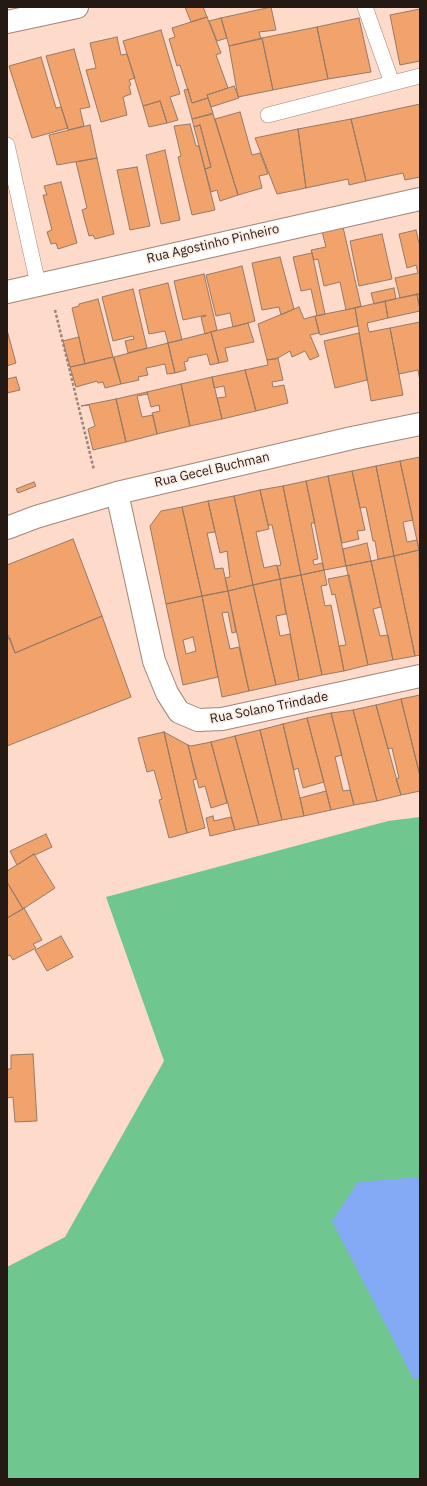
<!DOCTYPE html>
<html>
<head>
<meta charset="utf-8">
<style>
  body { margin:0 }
  #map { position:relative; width:427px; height:1486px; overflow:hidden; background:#fddaca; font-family:"IBM Plex Sans",sans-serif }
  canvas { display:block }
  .frame { position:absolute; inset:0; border:8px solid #251914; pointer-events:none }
</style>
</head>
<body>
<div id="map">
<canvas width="427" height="1486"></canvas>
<div class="frame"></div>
</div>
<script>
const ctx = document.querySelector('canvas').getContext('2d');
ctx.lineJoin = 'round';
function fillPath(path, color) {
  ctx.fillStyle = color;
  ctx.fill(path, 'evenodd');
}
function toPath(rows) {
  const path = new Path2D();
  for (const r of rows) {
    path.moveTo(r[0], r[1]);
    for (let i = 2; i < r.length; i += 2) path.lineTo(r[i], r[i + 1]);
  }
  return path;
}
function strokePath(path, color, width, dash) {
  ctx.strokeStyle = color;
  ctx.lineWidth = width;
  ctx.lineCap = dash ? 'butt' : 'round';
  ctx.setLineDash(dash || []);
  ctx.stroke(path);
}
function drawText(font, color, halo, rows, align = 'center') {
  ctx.font = font + ' "IBM Plex Sans",sans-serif';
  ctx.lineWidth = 3.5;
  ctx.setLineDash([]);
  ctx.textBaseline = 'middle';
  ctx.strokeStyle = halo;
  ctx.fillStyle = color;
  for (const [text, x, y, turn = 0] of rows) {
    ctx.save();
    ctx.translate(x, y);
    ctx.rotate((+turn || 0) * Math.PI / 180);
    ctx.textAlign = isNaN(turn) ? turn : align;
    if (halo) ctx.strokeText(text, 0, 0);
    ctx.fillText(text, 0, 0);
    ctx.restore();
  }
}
const forest = toPath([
  [420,817,420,1479,7,1479,7,1267,65,1237,164,1061,106,897,388,821]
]);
const water = toPath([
  [420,1177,420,1377,414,1380,332,1221,358,1182]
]);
const building = toPath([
  [185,7,203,7,207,17,191,22,185,7],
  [271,7,276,30,259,32,261,39,229,46,221,18,271,7],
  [420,9,420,61,400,65,390,15,420,9],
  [207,17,221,53,216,55,228,88,207,95,208,98,192,103,180,65,177,66,169,39,175,37,172,28,207,17],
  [221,18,227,38,217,41,209,21,221,18],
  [359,18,371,72,328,79,317,27,359,18],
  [317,27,328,79,273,90,262,38,317,27],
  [161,30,180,94,170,97,178,120,167,123,160,101,143,106,123,41,161,30],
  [117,37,121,55,127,54,135,78,129,80,131,85,129,86,131,94,123,97,127,115,101,122,86,70,96,68,90,43,117,37],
  [262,38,273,90,238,97,229,46,262,38],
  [74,49,90,107,80,109,84,126,68,130,46,56,74,49],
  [41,57,56,108,61,107,68,128,32,138,9,66,41,57],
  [234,86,239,98,211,107,207,95,234,86],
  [188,89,192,103,208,98,213,113,192,119,184,90,188,89],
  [160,101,167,123,149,127,143,106,160,101],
  [420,104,420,177,405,180,403,173,366,181,351,119,420,104],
  [240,112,252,155,260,153,268,174,259,176,262,188,238,195,215,119,240,112],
  [213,114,238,195,220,201,217,190,211,192,205,169,211,167,200,125,194,127,192,119,213,114],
  [351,119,366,181,349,185,348,179,306,188,298,129,351,119],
  [190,124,196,146,199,146,215,210,192,215,178,157,181,156,174,126,190,124],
  [90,125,97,158,57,165,49,135,90,125],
  [200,125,211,167,205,169,194,127,200,125],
  [298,129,306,188,277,194,255,138,298,129],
  [165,150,180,220,161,224,146,155,165,150],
  [97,158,114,234,95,239,93,235,89,236,82,210,87,208,76,162,97,158],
  [137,167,150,226,130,230,117,170,137,167],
  [61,182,77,243,58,249,56,243,51,244,47,232,52,230,43,195,47,195,44,186,61,182],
  [343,227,361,306,346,310,340,282,324,286,318,259,314,260,311,250,326,247,322,231,343,227],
  [416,230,420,247,420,294,400,298,395,278,418,273,416,265,407,268,399,234,416,230],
  [382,234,392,279,359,286,350,241,382,234],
  [312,253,325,314,317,316,311,289,301,291,293,257,312,253],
  [280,257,294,309,281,315,279,307,262,310,252,263,280,257],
  [242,266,255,321,233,327,230,313,216,316,206,275,242,266],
  [204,274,217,330,205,334,201,317,206,316,206,315,183,320,174,281,204,274],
  [168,283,182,340,168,343,165,331,149,334,139,290,168,283],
  [394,288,396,299,374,304,371,293,394,288],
  [133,289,147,348,128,353,125,341,134,339,133,336,113,341,102,297,133,289],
  [417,294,420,294,420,308,417,294],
  [417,294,420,311,388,318,385,301,417,294],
  [98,299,113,357,85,364,72,308,79,306,79,304,98,299],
  [385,301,388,318,367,323,369,332,390,328,403,395,371,401,355,308,385,301],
  [299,307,304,319,315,316,319,333,310,335,319,356,310,360,305,351,292,357,290,351,276,359,267,360,258,324,299,307],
  [355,308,358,326,320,335,315,316,355,308],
  [420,322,420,381,418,370,399,374,390,328,420,322],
  [248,323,254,342,225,348,228,361,219,363,211,332,248,323],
  [7,330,16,363,7,366,7,330],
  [211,332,219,363,210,365,207,354,188,358,188,361,184,362,186,370,175,373,168,343,211,332],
  [359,333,367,380,335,388,324,341,359,333],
  [79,337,85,364,70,367,63,341,79,337],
  [168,343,175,373,167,374,165,364,146,368,148,375,138,377,139,380,121,384,114,357,168,343],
  [113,357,121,384,105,388,103,382,98,383,97,381,76,387,70,367,113,357],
  [278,358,283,380,272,382,273,387,284,385,288,403,256,411,245,370,268,365,267,360,278,358],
  [245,370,256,411,222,419,217,398,226,397,224,386,214,388,212,377,245,370],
  [16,377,20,390,7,393,7,379,16,377],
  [212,377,222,419,190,426,181,384,212,377],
  [181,384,190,426,157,434,152,413,160,411,159,405,151,407,147,392,181,384],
  [147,392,148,394,137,396,142,417,153,415,157,434,126,442,116,399,147,392],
  [116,399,126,442,93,450,88,429,95,426,89,405,81,406,116,399],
  [420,457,420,550,419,550,400,461,420,457],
  [400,461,413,520,403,522,407,542,417,540,419,550,394,556,376,466,400,461],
  [376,466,394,556,378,559,375,541,373,541,366,507,360,508,352,471,376,466],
  [352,471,365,530,357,531,359,539,342,543,328,476,352,471],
  [328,476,346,566,324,570,306,481,328,476],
  [306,481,315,523,311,523,318,559,313,560,314,565,322,563,324,570,301,575,283,486,306,481],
  [34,482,36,486,18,493,16,489,34,482],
  [283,486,301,575,280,579,277,566,281,565,272,525,268,525,260,490,283,486],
  [260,490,269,529,256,532,264,568,277,565,280,579,253,585,234,496,260,490],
  [234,496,253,585,228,591,225,578,230,577,227,551,220,553,208,501,234,496],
  [208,501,215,532,207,533,215,569,223,568,228,591,202,596,182,507,208,501],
  [182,507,202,596,166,604,150,526,161,511,182,507],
  [73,539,102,616,15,653,7,633,7,565,73,539],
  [367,543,371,561,346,566,343,549,367,543],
  [419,550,420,655,415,656,394,556,419,550],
  [394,556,415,656,393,660,371,561,394,556],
  [371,561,381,607,373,609,380,636,388,635,393,660,368,665,346,566,371,561],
  [324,570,327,585,321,586,325,606,331,605,344,671,322,675,301,575,324,570],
  [301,575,322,675,299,680,280,579,301,575],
  [349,575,368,665,344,671,339,646,346,645,335,594,332,595,328,579,349,575],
  [280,579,286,614,276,616,280,636,290,634,299,680,276,685,253,585,280,579],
  [253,585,276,685,249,691,228,591,253,585],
  [228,591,236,632,232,633,228,612,222,613,230,649,239,647,249,691,222,697,202,596,228,591],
  [202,596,218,677,183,685,166,604,202,596],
  [193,637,196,651,186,654,183,640,193,637],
  [102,616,131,697,7,746,7,639,10,638,15,653,102,616],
  [420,695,420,776,401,699,420,695],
  [401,699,420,776,420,791,401,795,396,779,399,778,392,748,388,749,376,705,401,699],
  [376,705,401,795,377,801,353,710,376,705],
  [353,710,377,801,354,805,331,713,353,710],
  [331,713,342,755,335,757,343,791,350,790,354,805,331,810,307,718,331,713],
  [307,718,324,782,303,788,298,768,294,770,283,724,307,718],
  [283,724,304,816,282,820,260,730,283,724],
  [260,730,282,820,259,825,235,736,260,730],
  [164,732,188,745,196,779,193,780,205,828,187,833,164,732],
  [164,732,187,833,169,838,159,800,162,799,154,770,147,772,138,738,164,732],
  [235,736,259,825,235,830,211,742,235,736],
  [211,742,227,803,211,808,205,786,199,788,188,745,191,746,211,742],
  [326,791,331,810,304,816,300,798,326,791],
  [213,816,214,821,231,817,235,830,210,836,206,818,213,816],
  [46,834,52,847,35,855,34,854,17,865,10,851,46,834],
  [34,854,55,888,23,909,7,882,7,871,34,854],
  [7,882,23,909,7,918,7,882],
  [24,908,42,940,33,944,36,948,13,960,10,955,7,956,7,918,24,908],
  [61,936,73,957,47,971,35,950,61,936],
  [33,1054,37,1121,15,1122,13,1097,7,1098,7,1069,11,1069,11,1055,33,1054]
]);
const path = toPath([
  [55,310,94,470]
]);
const lane = toPath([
  [365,7,392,83],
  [268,115,420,76],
  [7,145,38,284]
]);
const street = toPath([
  [7,22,77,7],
  [7,292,420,199],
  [117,493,154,661,167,693,179,712,198,720,222,719,420,676],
  [7,528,36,517,117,493,352,438,420,424]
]);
const streetNames = [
  ["Rua Agostinho Pinheiro",213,244,-13],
  ["Rua Gecel Buchman",212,470,-13],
  ["Rua Solano Trindade",269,708,-11]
];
fillPath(forest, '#6fc78f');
fillPath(water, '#84a9f5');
fillPath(building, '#f1a36b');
strokePath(building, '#957a67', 1);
strokePath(lane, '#a48576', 16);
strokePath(street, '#a48576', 24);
strokePath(path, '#9d8479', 2.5, [3, 2]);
strokePath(lane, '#fff', 15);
strokePath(street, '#fff', 22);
drawText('13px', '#251914', '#fbede6', streetNames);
</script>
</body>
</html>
